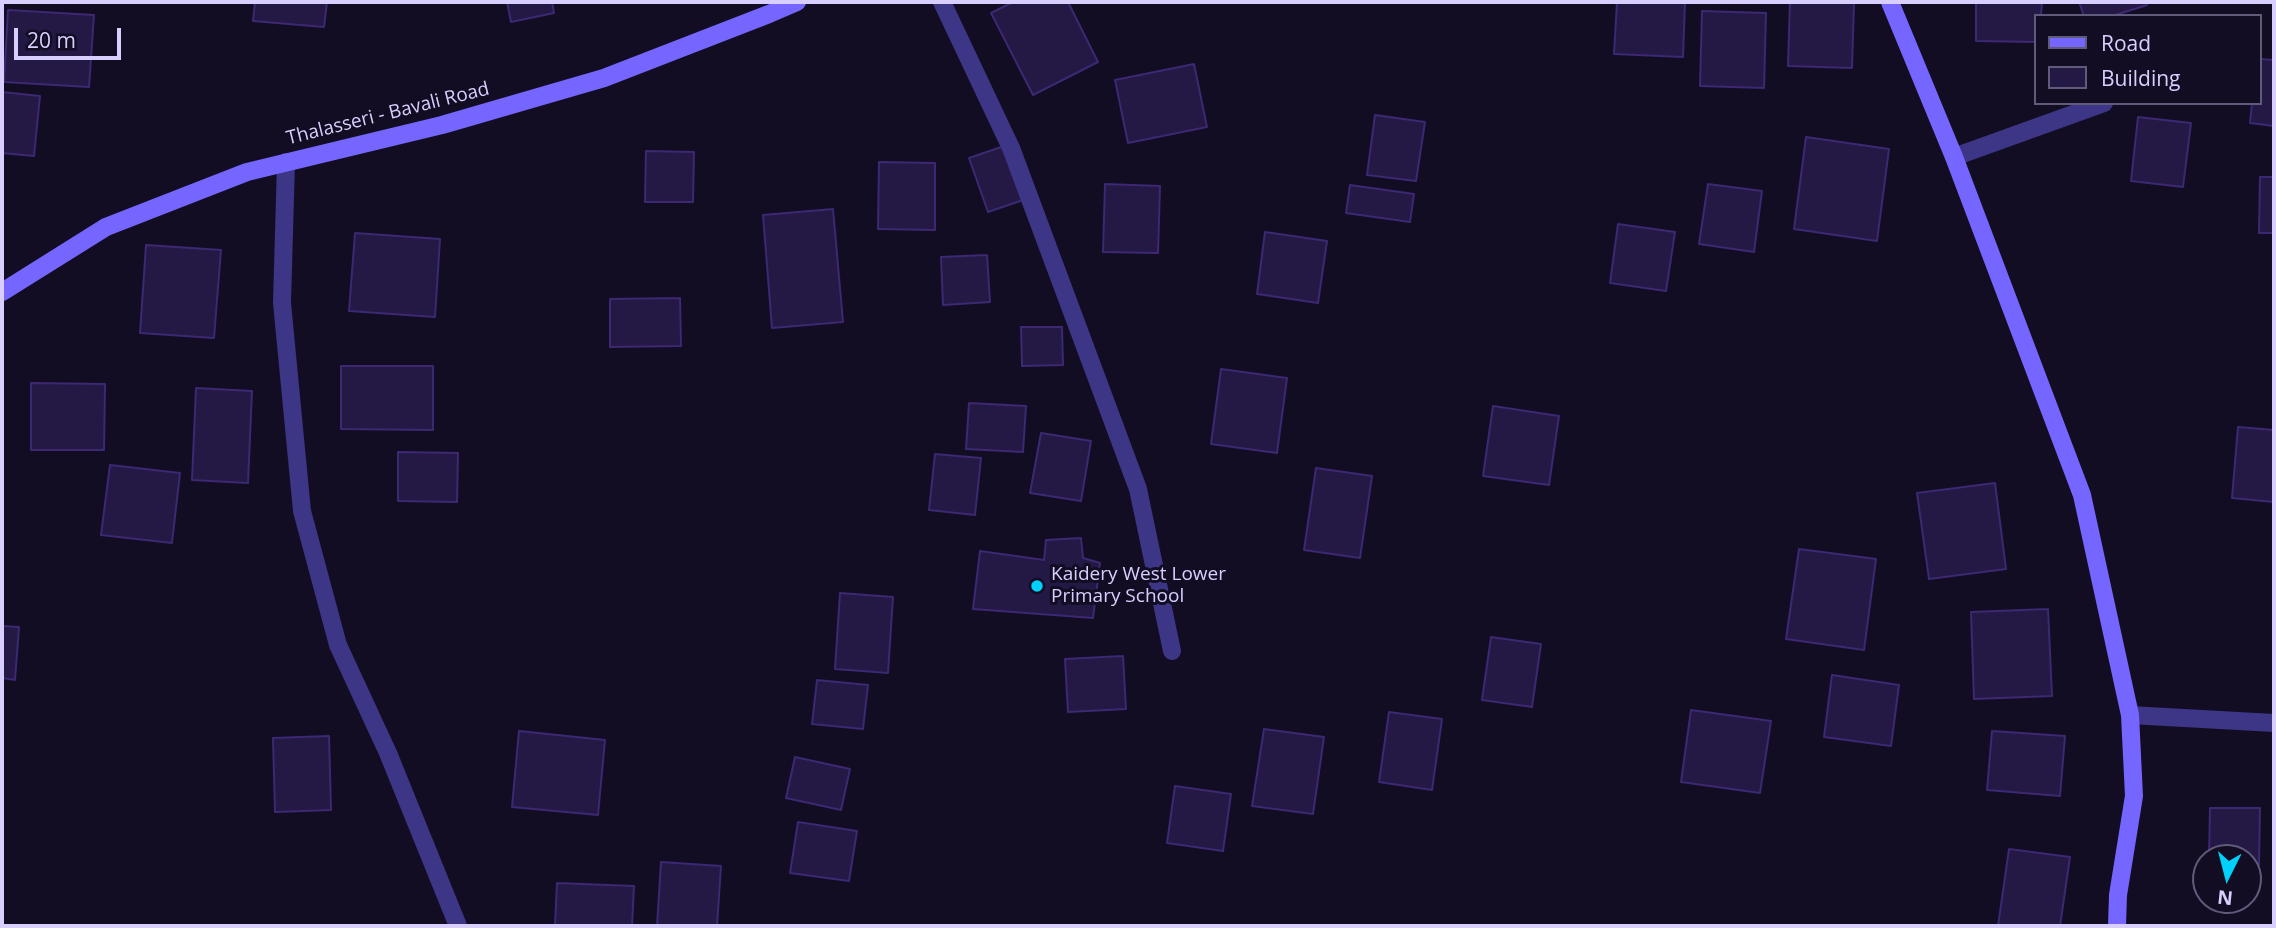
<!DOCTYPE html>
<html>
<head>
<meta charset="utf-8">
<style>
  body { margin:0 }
  #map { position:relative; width:2276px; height:928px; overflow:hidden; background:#120d23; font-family:"Open Sans",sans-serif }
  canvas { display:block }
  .frame { position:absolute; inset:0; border:4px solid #d8cfff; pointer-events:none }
  .legend { position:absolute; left:2034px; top:14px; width:228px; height:91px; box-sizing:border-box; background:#120d23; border:2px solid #615b7b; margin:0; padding:9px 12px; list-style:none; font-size:21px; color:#d8cfff }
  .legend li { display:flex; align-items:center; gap:14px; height:35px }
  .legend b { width:35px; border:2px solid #615b7b }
  .north { position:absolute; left:2192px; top:844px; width:70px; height:70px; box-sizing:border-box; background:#120d23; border:2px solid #615b7b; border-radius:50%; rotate:186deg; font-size:19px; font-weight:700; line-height:28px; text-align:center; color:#d8cfff }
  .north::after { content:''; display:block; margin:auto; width:24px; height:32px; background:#00d1fa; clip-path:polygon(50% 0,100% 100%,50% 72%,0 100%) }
  .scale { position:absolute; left:14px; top:28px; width:107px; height:32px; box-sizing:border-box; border:4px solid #d8cfff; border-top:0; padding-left:9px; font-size:21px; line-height:24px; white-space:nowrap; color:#d8cfff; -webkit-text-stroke:5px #120d23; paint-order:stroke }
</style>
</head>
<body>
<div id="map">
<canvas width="2276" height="928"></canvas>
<div class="frame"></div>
<ul class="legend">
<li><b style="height:9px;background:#7466ff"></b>Road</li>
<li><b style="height:19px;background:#241845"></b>Building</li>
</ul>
<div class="north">N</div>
<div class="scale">20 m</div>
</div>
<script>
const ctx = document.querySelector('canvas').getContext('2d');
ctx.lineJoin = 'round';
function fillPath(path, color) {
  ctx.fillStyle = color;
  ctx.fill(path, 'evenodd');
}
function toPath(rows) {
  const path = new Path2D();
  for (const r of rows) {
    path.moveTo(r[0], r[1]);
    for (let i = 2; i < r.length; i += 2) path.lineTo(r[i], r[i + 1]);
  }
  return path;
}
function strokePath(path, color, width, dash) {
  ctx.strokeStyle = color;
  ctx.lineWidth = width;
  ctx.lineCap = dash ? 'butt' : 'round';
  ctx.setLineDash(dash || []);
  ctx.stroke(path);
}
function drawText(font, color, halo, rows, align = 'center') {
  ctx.font = font + ' "Open Sans",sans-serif';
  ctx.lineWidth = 6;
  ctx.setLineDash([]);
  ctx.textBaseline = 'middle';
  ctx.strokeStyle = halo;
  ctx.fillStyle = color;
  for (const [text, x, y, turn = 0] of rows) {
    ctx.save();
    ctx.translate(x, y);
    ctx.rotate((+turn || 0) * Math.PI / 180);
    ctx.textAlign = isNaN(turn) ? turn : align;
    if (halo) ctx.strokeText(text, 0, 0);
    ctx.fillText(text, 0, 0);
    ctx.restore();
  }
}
const building = toPath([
  [255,2,327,2,324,27,253,21,255,2],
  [507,2,552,2,554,13,511,22,507,2],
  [1013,2,1068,2,1098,62,1033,95,991,13,1013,2],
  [1617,2,1685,2,1683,57,1614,54,1617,2],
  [1790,2,1854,3,1852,68,1788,66,1790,2],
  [1976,2,2042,2,2041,16,2036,16,2036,42,1976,41,1976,2],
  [2079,2,2146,2,2147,5,2112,16,2084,16,2079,2],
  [8,10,94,15,89,87,4,82,8,10],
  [1702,11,1766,13,1764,88,1700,86,1702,11],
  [2260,59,2274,60,2274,126,2250,123,2252,103,2260,103,2260,59],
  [1194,64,1207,127,1128,143,1115,80,1194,64],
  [2,92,40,96,34,156,2,153,2,92],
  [1375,115,1425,122,1416,181,1367,175,1375,115],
  [2138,117,2191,123,2183,187,2131,181,2138,117],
  [1806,137,1889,149,1877,241,1794,229,1806,137],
  [1007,145,1026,199,988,212,969,158,1007,145],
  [646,151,694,152,693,202,645,202,646,151],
  [879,162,935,163,935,230,878,229,879,162],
  [2260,177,2274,177,2274,233,2259,233,2260,177],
  [1105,184,1160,186,1158,253,1103,252,1105,184],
  [1708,184,1762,191,1754,252,1699,244,1708,184],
  [1350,185,1414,194,1410,222,1346,213,1350,185],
  [833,209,843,322,772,328,763,215,833,209],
  [1618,224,1675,232,1666,291,1610,283,1618,224],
  [1265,232,1327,241,1318,303,1257,294,1265,232],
  [355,233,440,239,435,317,349,311,355,233],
  [146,245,221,250,214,338,140,333,146,245],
  [987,255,990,302,943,305,941,257,987,255],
  [680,298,681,346,610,347,610,299,680,298],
  [1021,327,1062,327,1063,365,1022,366,1021,327],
  [341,366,433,366,433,430,341,429,341,366],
  [1221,369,1287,378,1277,453,1211,444,1221,369],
  [31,383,105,384,104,450,31,450,31,383],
  [196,388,252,391,248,483,192,480,196,388],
  [969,403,1026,406,1023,452,966,449,969,403],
  [1493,406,1559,416,1549,485,1483,476,1493,406],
  [2238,427,2274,430,2274,502,2232,498,2238,427],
  [1041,433,1091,441,1081,501,1030,493,1041,433],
  [398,452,458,453,457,502,398,501,398,452],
  [935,454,981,458,975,515,929,510,935,454],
  [110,465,180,473,172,543,101,535,110,465],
  [1316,468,1372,476,1360,558,1304,550,1316,468],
  [1995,483,2006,569,1929,579,1917,493,1995,483],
  [1081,538,1083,558,1100,563,1093,618,973,609,980,551,1044,560,1046,540,1081,538],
  [1799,549,1876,559,1864,650,1786,639,1799,549],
  [840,593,893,597,888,673,835,669,840,593],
  [2048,609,2052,696,1974,699,1971,612,2048,609],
  [2,626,19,627,15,680,2,678,2,626],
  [1491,637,1541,644,1532,707,1482,700,1491,637],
  [1123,656,1126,709,1068,712,1065,659,1123,656],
  [1832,675,1899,685,1891,746,1824,737,1832,675],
  [817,680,868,685,863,729,812,724,817,680],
  [1691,710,1771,721,1760,793,1681,782,1691,710],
  [1389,712,1442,719,1432,790,1379,782,1389,712],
  [1264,729,1324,737,1313,814,1252,806,1264,729],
  [519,731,605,740,598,815,512,807,519,731],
  [1992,731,2065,736,2060,796,1987,790,1992,731],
  [329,736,331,810,275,812,273,738,329,736],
  [795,757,850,769,841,810,786,798,795,757],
  [1175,786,1231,794,1223,851,1167,843,1175,786],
  [2210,808,2260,808,2259,865,2248,864,2248,858,2209,858,2210,808],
  [798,822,857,831,849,881,790,873,798,822],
  [2009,849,2070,857,2060,926,1998,926,2009,849],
  [661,862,721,866,717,926,657,926,661,862],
  [557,883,634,886,632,926,555,926,557,883]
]);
const street = toPath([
  [942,2,1011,148,1138,489,1172,651],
  [1954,157,2104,103],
  [286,162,282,303,302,511,338,645,388,753,458,926],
  [2130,715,2274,723]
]);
const secondary = toPath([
  [1890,2,1954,157,2082,495,2130,715,2134,796,2118,895,2117,926],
  [2,292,106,227,247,172,442,125,604,78,769,14,797,2]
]);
const markers = [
  [1037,586,7,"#00d1fa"]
];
const streetNames = [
  ["Thalasseri - Bavali Road",388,114,-14]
];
const poiNames = [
  ["Kaidery West Lower",1051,575],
  ["Primary School",1051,597]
];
fillPath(building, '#241845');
strokePath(building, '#3c2873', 2);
strokePath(street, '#3d3585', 18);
strokePath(secondary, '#7466ff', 18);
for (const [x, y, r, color] of markers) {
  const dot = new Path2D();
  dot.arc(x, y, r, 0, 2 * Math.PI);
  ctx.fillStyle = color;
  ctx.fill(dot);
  strokePath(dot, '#120d23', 2.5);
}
drawText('19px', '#d8cfff', '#120d23', streetNames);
drawText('19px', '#d8cfff', '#120d23', poiNames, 'left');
</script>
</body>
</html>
